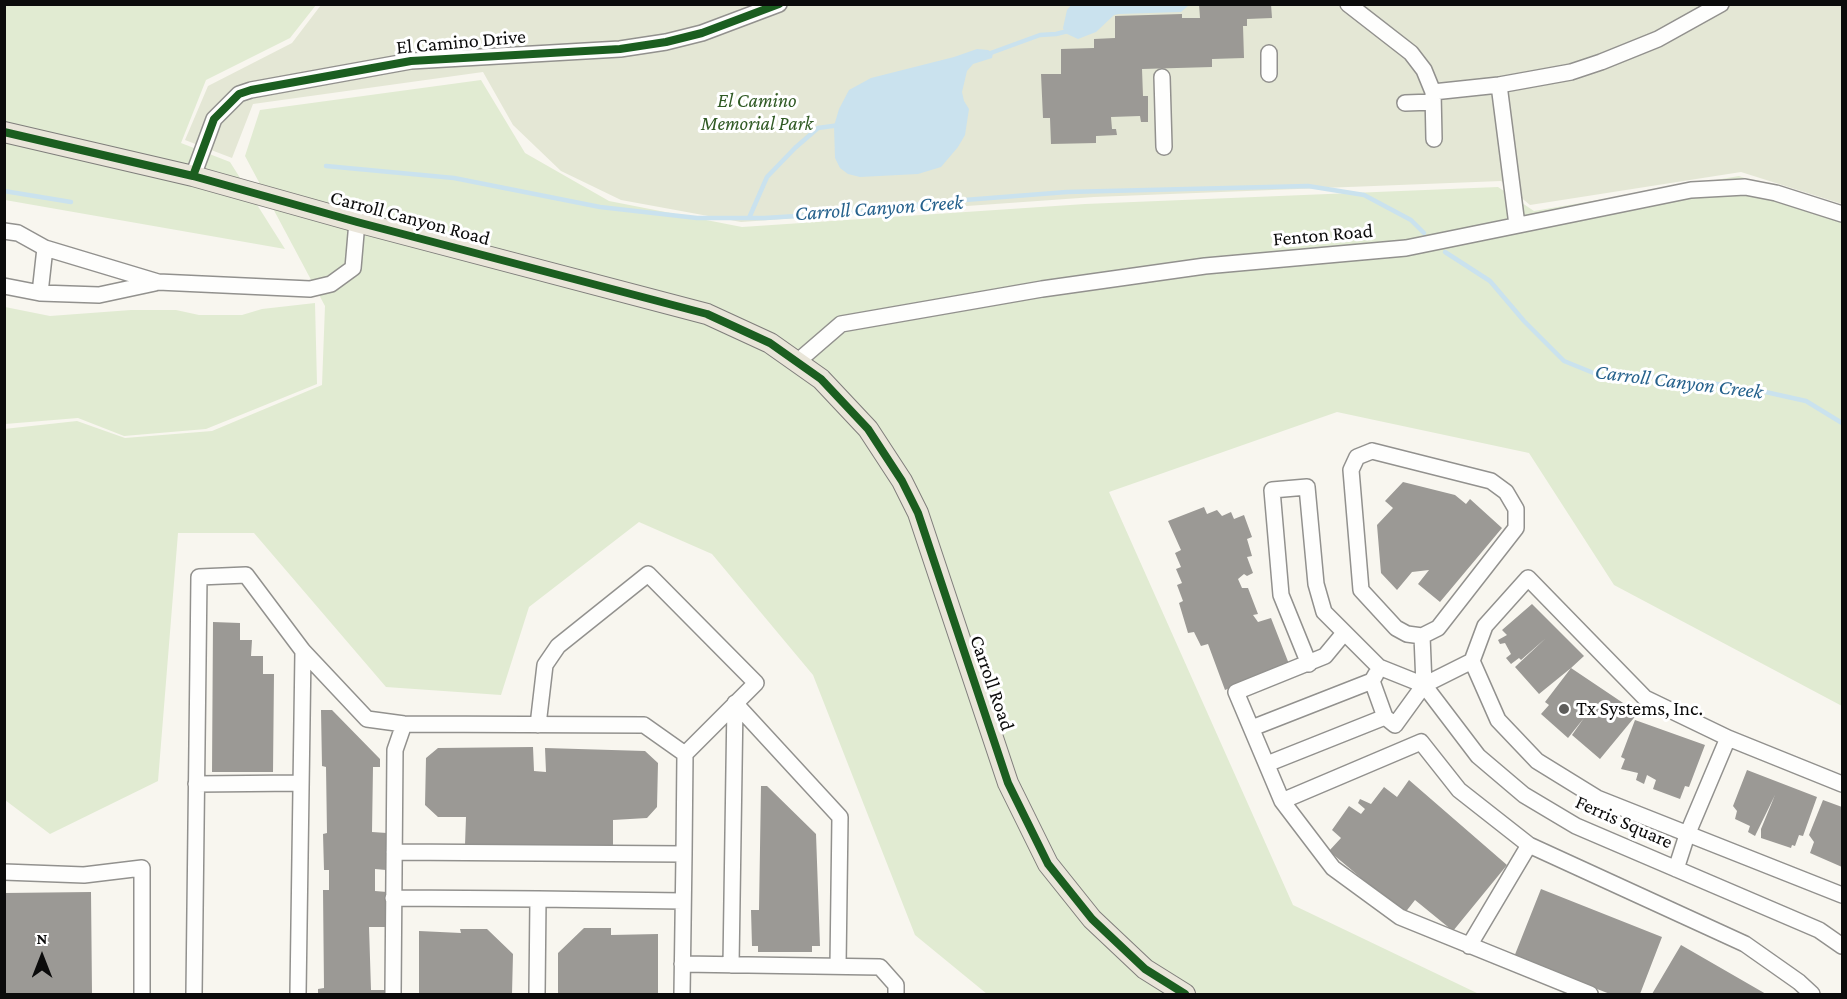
<!DOCTYPE html>
<html>
<head>
<meta charset="utf-8">
<style>
  body { margin:0 }
  #map { position:relative; width:1847px; height:999px; overflow:hidden; background:#f8f6ef; font-family:"Crimson Pro",serif }
  canvas { display:block }
  .frame { position:absolute; inset:0; border:6px solid #0b0b0b; pointer-events:none }
  .north { position:absolute; left:12px; top:927px; width:60px; height:60px; -webkit-text-stroke:4px #fff; paint-order:stroke; rotate:0deg; font-size:16px; font-weight:700; line-height:24px; text-align:center; color:#0b0b0b }
  .north::after { content:''; display:block; margin:auto; width:21px; height:27px; background:#0b0b0b; clip-path:polygon(50% 0,100% 100%,50% 72%,0 100%) }
</style>
</head>
<body>
<div id="map">
<canvas width="1847" height="999"></canvas>
<div class="frame"></div>
<div class="north">N</div>
</div>
<script>
const ctx = document.querySelector('canvas').getContext('2d');
ctx.lineJoin = 'round';
function fillPath(path, color) {
  ctx.fillStyle = color;
  ctx.fill(path, 'evenodd');
}
function toPath(rows) {
  const path = new Path2D();
  for (const r of rows) {
    path.moveTo(r[0], r[1]);
    for (let i = 2; i < r.length; i += 2) path.lineTo(r[i], r[i + 1]);
  }
  return path;
}
function strokePath(path, color, width, dash) {
  ctx.strokeStyle = color;
  ctx.lineWidth = width;
  ctx.lineCap = dash ? 'butt' : 'round';
  ctx.setLineDash(dash || []);
  ctx.stroke(path);
}
function drawText(font, color, halo, rows, align = 'center') {
  ctx.font = font + ' "Crimson Pro",serif';
  ctx.lineWidth = 6;
  ctx.setLineDash([]);
  ctx.textBaseline = 'middle';
  ctx.strokeStyle = halo;
  ctx.fillStyle = color;
  for (const [text, x, y, turn = 0] of rows) {
    ctx.save();
    ctx.translate(x, y);
    ctx.rotate((+turn || 0) * Math.PI / 180);
    ctx.textAlign = isNaN(turn) ? turn : align;
    if (halo) ctx.strokeText(text, 0, 0);
    ctx.fillText(text, 0, 0);
    ctx.restore();
  }
}
const green = toPath([
  [4,5,316,5,290,38,206,80,181,143,230,162,285,249,5,200],
  [481,80,525,153,609,201,742,227,1085,204,1498,187,1534,211,1739,176,1842,212,1842,706,1614,585,1529,453,1337,412,1109,492,1293,905,1479,994,987,994,915,935,813,675,712,554,639,522,529,607,501,695,386,687,254,533,178,533,158,781,50,834,5,800,4,429,77,421,125,438,212,431,322,385,325,306,245,156,260,110],
  [315,303,317,384,206,429,124,436,78,418,5,424,5,307,50,316,131,310,176,310,199,315,242,315,262,309]
]);
const cemetery = toPath([
  [321,5,1842,5,1842,204,1741,172,1530,205,1501,181,1094,197,741,222,621,200,561,171,513,125,483,72,253,104,232,158,185,140,208,86,292,43]
]);
const water = toPath([
  [1072,4,1189,4,1189,5,1181,12,1119,14,1114,15,1096,32,1078,39,1065,33,1063,28,1067,10],
  [977,49,988,50,993,53,992,58,973,64,967,71,962,92,964,101,969,109,965,135,958,147,941,167,918,174,860,177,848,174,840,168,835,158,834,126,839,109,849,90,871,78,954,57]
]);
const stream = toPath([
  [988,54,1040,35,1056,34,1068,31],
  [326,166,454,178,600,207,697,218,765,218,861,212,939,202,1067,192,1308,186,1364,195,1411,220,1424,233],
  [4,191,71,202],
  [749,218,767,177,795,148,818,128,840,125],
  [1445,252,1490,281,1524,321,1564,361,1601,376,1654,377,1704,382,1761,391,1806,401,1842,423]
]);
const building = toPath([
  [1199,4,1271,4,1272,18,1247,19,1247,26,1243,26,1244,58,1212,59,1212,67,1142,69,1143,96,1148,96,1148,122,1141,122,1140,116,1111,117,1112,129,1116,129,1117,135,1096,136,1096,143,1051,144,1050,118,1043,118,1041,74,1061,74,1061,49,1094,48,1094,39,1115,38,1115,16,1182,14,1182,18,1200,18],
  [1403,482,1455,495,1466,504,1470,499,1502,528,1440,602,1418,584,1429,570,1412,572,1397,590,1381,573,1377,525,1393,508,1385,501],
  [1204,507,1207,514,1217,510,1222,516,1231,512,1234,519,1244,515,1252,537,1247,539,1252,556,1247,557,1253,573,1247,576,1244,574,1238,579,1242,588,1248,588,1258,614,1253,615,1258,622,1271,618,1289,664,1225,690,1208,644,1201,646,1194,632,1188,633,1179,603,1183,601,1177,585,1182,583,1176,569,1181,567,1175,553,1181,550,1168,521],
  [1532,604,1584,656,1571,668,1638,713,1600,759,1572,735,1584,718,1568,738,1541,714,1549,705,1545,702,1571,668,1539,694,1515,667,1546,638,1521,660,1519,658,1511,664,1506,658,1511,654,1505,643,1500,644,1498,640,1507,635,1502,630],
  [213,622,240,623,240,640,252,640,251,656,263,656,263,674,274,674,273,772,212,772],
  [321,710,332,710,380,759,380,767,373,767,372,832,387,833,386,870,375,869,375,891,387,892,387,927,369,927,371,990,384,990,384,994,318,994,318,989,324,988,323,890,329,890,329,870,324,870,323,834,327,833,326,767,322,766],
  [1635,720,1705,745,1689,787,1685,786,1680,799,1653,789,1656,780,1647,775,1644,784,1636,780,1638,773,1621,769,1625,759,1621,757],
  [533,747,534,771,546,772,545,748,645,751,658,763,657,807,647,818,613,820,613,845,465,845,466,817,438,817,425,805,426,758,438,748],
  [1747,770,1817,797,1803,836,1799,835,1795,846,1792,845,1791,848,1761,838,1761,829,1775,795,1755,836,1748,832,1750,826,1735,819,1737,811,1733,806],
  [1409,780,1507,865,1453,931,1415,900,1404,914,1329,851,1341,838,1332,830,1349,806,1361,814,1365,809,1358,803,1360,799,1371,804,1384,787,1397,797],
  [761,786,767,786,816,834,820,946,812,946,812,952,758,952,758,946,752,946,751,910,759,910],
  [1823,800,1842,807,1842,867,1810,853,1814,842,1809,835],
  [1541,889,1662,937,1640,994,1610,994,1514,957],
  [91,892,92,994,4,994,4,893],
  [584,928,611,928,611,935,658,934,658,994,558,994,558,953],
  [460,929,487,929,513,954,512,994,419,994,419,931,461,933],
  [1681,945,1766,994,1652,994]
]);
const minor = toPath([
  [1348,4,1411,53,1424,70,1433,92,1499,85,1571,72,1601,62,1658,39,1721,4],
  [1269,53,1269,74],
  [1162,77,1164,147],
  [1499,85,1517,225],
  [1433,92,1434,139],
  [1405,103,1433,102],
  [193,176,214,119,239,94,251,90,411,61,620,49,666,42,702,33,779,4],
  [4,231,18,233,45,248,158,282,310,289,331,284,353,268,357,222],
  [4,286,40,293,99,295,155,283],
  [40,293,45,248],
  [797,362,841,324,1042,289,1205,266,1406,248,1691,190,1745,187,1776,193,1842,214],
  [1372,451,1491,481,1506,492,1516,509,1516,528,1438,628,1422,636,1407,634,1396,628,1361,590,1351,470,1357,457,1372,451],
  [1344,633,1325,656,1236,692,1282,801,1333,868,1400,917,1590,994],
  [1422,636,1424,685],
  [1309,664,1281,595,1272,490,1307,487,1316,584,1324,612,1379,667,1424,685],
  [1424,685,1478,756,1524,795,1576,826,1819,930,1842,946],
  [735,703,840,817,838,966],
  [1385,717,1395,725,1424,685,1472,661],
  [1252,728,1372,681,1376,674],
  [1267,764,1385,717,1372,681],
  [196,784,301,783],
  [1842,784,1728,738,1645,698,1528,578,1485,626,1472,661,1498,720,1537,761,1597,798,1842,895],
  [1282,801,1421,742,1459,790,1529,845,1745,944,1799,982,1812,994],
  [394,852,684,854,685,754],
  [1676,869,1687,835,1728,738],
  [4,872,84,875,142,868,142,994],
  [393,898,538,899],
  [1469,946,1529,845],
  [682,964,880,967,896,985,896,994],
  [731,965,735,703],
  [194,994,199,577,246,575,303,651,367,719,404,724,644,725,685,754,756,683,648,574,558,646,545,665,538,725],
  [298,994,303,651],
  [393,994,395,750,404,724],
  [537,994,538,899,683,901],
  [682,994,684,854]
]);
const major = toPath([
  [4,132,193,176,357,222,707,314,770,343,821,379,868,429,902,481,918,513,1008,783,1048,864,1092,919,1145,969,1185,994]
]);
const cycleway = toPath([
  [4,132,193,176,357,222,707,314,770,343,821,379,868,429,902,481,918,513,1008,783,1048,864,1092,919,1145,969,1185,994],
  [193,176,214,119,239,94,251,90,411,61,620,49,666,42,702,33,779,4]
]);
const markers = [
  [1564,709,6,"#5e5d5b"]
];
const streetNames = [
  ["El Camino Drive",461,42,-5],
  ["Carroll Canyon Road",410,218,15],
  ["Fenton Road",1323,235,-5],
  ["Carroll Road",992,683,71],
  ["Ferris Square",1624,822,24]
];
const parkNames = [
  ["El Camino",757,101],
  ["Memorial Park",757,124]
];
const poiNames = [
  ["Tx Systems, Inc.",1576,709]
];
const waterNames = [
  ["Carroll Canyon Creek",879,208,-4],
  ["Carroll Canyon Creek",1679,382,7]
];
fillPath(green, '#e1ebd2');
fillPath(cemetery, '#e4e7d5');
fillPath(water, '#cae2ee');
strokePath(stream, '#cae2ee', 4.5);
fillPath(building, '#9b9995');
strokePath(minor, '#92918e', 18);
strokePath(major, '#7f7e7b', 22);
strokePath(minor, '#fefefd', 15);
strokePath(major, '#e9e5d9', 20);
strokePath(cycleway, '#1b5e20', 8);
for (const [x, y, r, color] of markers) {
  const dot = new Path2D();
  dot.arc(x, y, r, 0, 2 * Math.PI);
  ctx.fillStyle = color;
  ctx.fill(dot);
  strokePath(dot, '#fff', 2);
}
drawText('20px', '#0b0b0b', '#fff', streetNames);
drawText('italic 20px', '#305a24', '#fff', parkNames);
drawText('20px', '#0b0b0b', '#fff', poiNames, 'left');
drawText('italic 21px', '#25618c', '#fff', waterNames);
</script>
</body>
</html>
